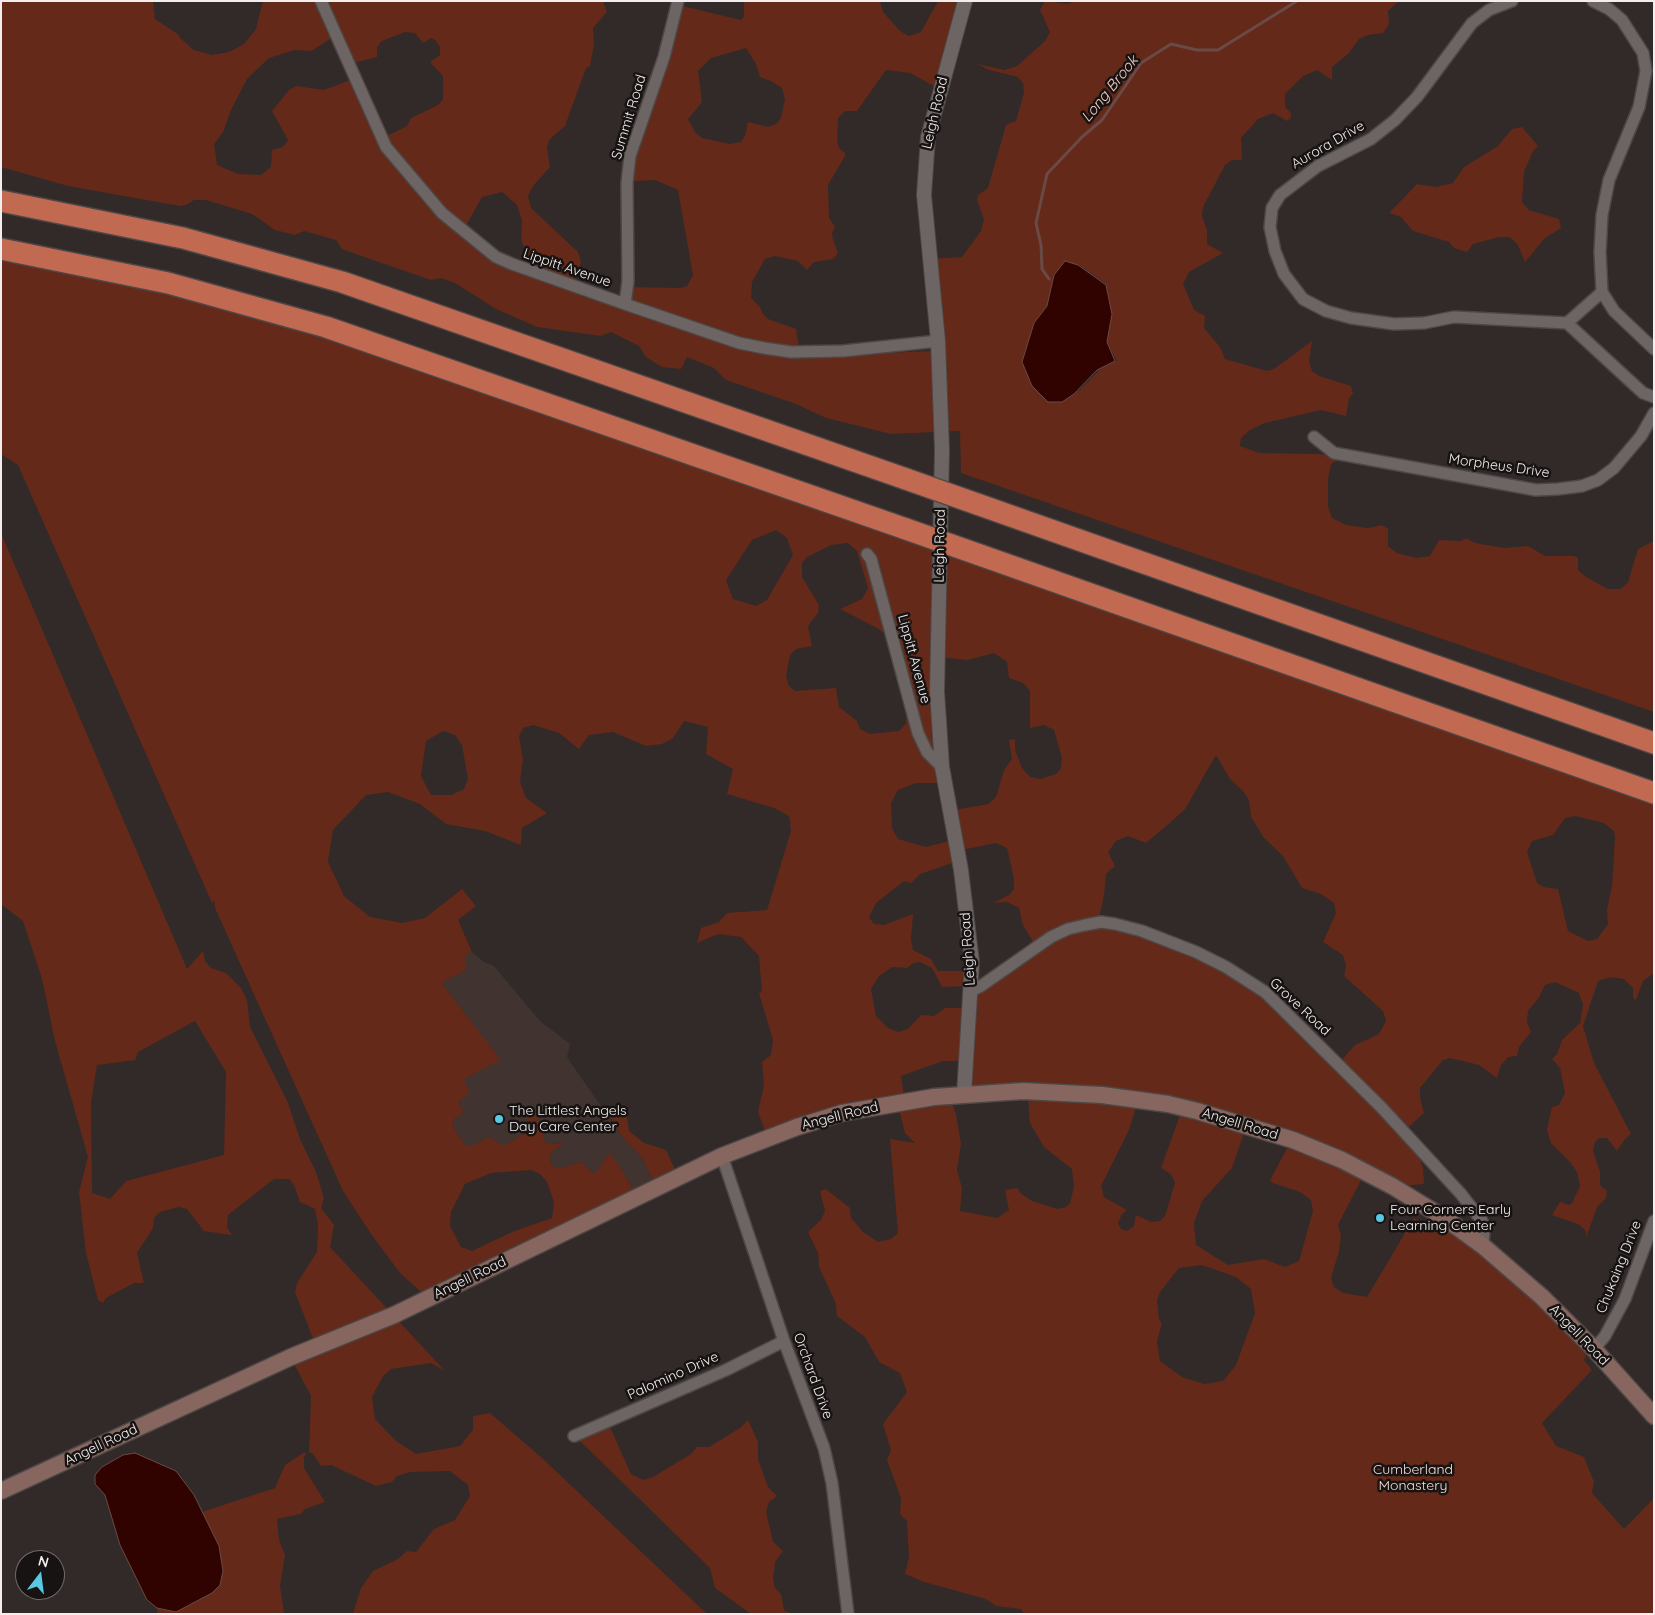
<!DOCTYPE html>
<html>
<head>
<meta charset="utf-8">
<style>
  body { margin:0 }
  #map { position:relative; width:1655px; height:1615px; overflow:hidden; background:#312a28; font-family:Quicksand,sans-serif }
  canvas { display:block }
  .frame { position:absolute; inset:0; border:2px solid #f3eeed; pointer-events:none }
  .north { position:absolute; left:15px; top:1550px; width:50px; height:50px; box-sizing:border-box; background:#161312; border:1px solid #6e6b6a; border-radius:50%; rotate:15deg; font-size:14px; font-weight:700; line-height:20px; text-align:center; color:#f3eeed }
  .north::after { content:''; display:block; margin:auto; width:18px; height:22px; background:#58c9e3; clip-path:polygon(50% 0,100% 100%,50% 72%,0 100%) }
</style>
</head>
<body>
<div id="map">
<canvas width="1655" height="1615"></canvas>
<div class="frame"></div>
<div class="north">N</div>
</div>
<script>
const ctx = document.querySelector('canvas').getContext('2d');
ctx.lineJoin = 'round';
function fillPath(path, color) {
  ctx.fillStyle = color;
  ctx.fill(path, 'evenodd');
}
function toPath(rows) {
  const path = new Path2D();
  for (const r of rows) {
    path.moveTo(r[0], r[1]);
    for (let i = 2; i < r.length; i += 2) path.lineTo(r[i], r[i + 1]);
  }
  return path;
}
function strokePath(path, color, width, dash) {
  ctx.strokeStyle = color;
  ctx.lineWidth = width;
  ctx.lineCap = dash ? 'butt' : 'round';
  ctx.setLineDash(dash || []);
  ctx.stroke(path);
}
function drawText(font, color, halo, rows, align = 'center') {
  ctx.font = font + ' Quicksand,sans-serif';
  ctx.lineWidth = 5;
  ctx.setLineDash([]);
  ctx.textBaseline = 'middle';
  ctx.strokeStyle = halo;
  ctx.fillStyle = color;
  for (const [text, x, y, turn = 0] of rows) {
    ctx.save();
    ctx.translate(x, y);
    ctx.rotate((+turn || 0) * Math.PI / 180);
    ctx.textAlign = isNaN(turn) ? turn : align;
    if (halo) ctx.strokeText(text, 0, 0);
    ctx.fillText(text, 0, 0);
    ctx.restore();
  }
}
const built = toPath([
  [472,952,484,962,494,966,540,1021,570,1044,567,1057,620,1134,642,1158,657,1188,637,1197,620,1167,595,1174,581,1162,564,1168,554,1168,550,1161,551,1152,563,1145,561,1143,546,1144,530,1126,530,1130,502,1147,489,1137,474,1145,465,1145,454,1128,453,1120,464,1112,459,1105,464,1079,500,1060,443,985,444,981,465,971,465,955]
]);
const green = toPath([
  [1,1,153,1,155,19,179,35,180,38,194,50,212,55,229,52,244,44,256,29,263,1,603,1,607,12,593,28,594,44,590,66,586,68,565,126,549,140,547,148,550,167,533,186,528,196,531,208,578,252,581,262,573,287,621,305,625,287,681,288,687,286,693,275,678,190,655,180,636,181,626,178,678,5,741,20,744,16,744,1,880,1,883,12,900,31,909,36,921,32,938,1,963,1,939,89,910,73,886,70,857,111,845,111,838,118,837,141,839,148,845,153,845,156,828,185,829,218,835,227,832,233,833,240,838,253,833,259,814,262,807,270,798,261,775,256,765,259,752,282,751,298,760,307,763,314,768,319,796,329,800,355,807,356,934,351,929,259,962,257,981,231,984,219,977,200,978,195,988,188,1006,125,1016,121,1024,93,1023,83,1018,77,989,70,978,64,1005,70,1017,66,1045,41,1050,32,1040,10,1045,1,1067,4,1075,1,1399,1,1388,11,1389,24,1383,33,1368,35,1359,39,1349,53,1332,67,1332,80,1317,70,1303,76,1285,94,1285,107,1291,113,1291,117,1287,121,1273,113,1258,119,1241,138,1242,160,1232,160,1225,165,1203,207,1202,216,1207,230,1207,244,1223,253,1189,272,1183,284,1194,310,1205,316,1204,328,1220,347,1225,359,1267,371,1274,369,1312,341,1309,361,1312,371,1319,376,1351,386,1353,393,1349,399,1346,416,1321,410,1265,423,1250,430,1241,438,1240,446,1259,453,1320,454,1341,458,1331,464,1328,479,1328,506,1332,518,1346,525,1368,528,1382,525,1388,529,1388,546,1397,553,1416,558,1430,556,1439,540,1461,541,1466,538,1475,543,1504,548,1528,546,1545,556,1574,556,1578,558,1578,570,1586,577,1608,589,1621,589,1628,582,1638,549,1654,541,1654,712,961,473,960,431,891,434,826,418,796,404,726,380,714,368,687,357,681,369,662,367,646,357,639,346,611,332,601,336,537,327,496,309,455,283,441,278,431,280,370,259,342,249,336,240,304,231,295,235,275,230,252,214,206,200,194,200,186,205,180,206,68,186,1,167],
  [405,32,415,33,423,43,431,38,436,41,440,47,440,55,430,62,443,76,443,99,438,105,411,118,407,126,381,139,353,79,324,90,296,86,289,90,272,111,288,140,283,147,272,150,271,167,261,175,238,174,217,165,214,144,223,132,231,110,247,79,269,58,294,50,311,51,335,36,353,63,377,57,377,47,382,41],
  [746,48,756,64,760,77,771,81,782,88,785,99,781,118,776,124,768,127,748,122,745,136,741,142,730,144,702,138,695,132,688,119,702,102,698,71,711,58],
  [502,192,517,205,522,220,521,240,537,274,462,233,482,197],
  [1064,263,1081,266,1105,283,1110,312,1107,342,1117,361,1104,365,1080,390,1062,402,1034,323,1047,306,1054,275],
  [1522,127,1538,146,1533,151,1524,172,1522,202,1529,210,1559,219,1561,228,1544,239,1525,262,1518,245,1510,237,1499,237,1473,244,1467,252,1454,248,1449,242,1413,231,1401,217,1389,213,1417,184,1436,187,1453,183,1464,167,1498,146,1512,129],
  [1,254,272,314,1654,797,1654,973,1643,981,1636,1000,1633,998,1633,988,1624,979,1610,977,1598,981,1583,1026,1594,1063,1631,1134,1625,1139,1617,1151,1607,1138,1599,1138,1595,1142,1593,1151,1600,1172,1600,1185,1607,1191,1606,1198,1597,1207,1586,1238,1586,1231,1578,1224,1552,1215,1560,1202,1569,1205,1572,1203,1580,1186,1577,1172,1570,1162,1551,1143,1547,1130,1552,1107,1559,1105,1565,1093,1560,1068,1552,1059,1557,1054,1562,1040,1580,1023,1583,1005,1579,993,1555,982,1545,985,1538,999,1528,1011,1527,1022,1531,1032,1519,1047,1517,1056,1508,1057,1501,1065,1497,1078,1479,1065,1450,1058,1443,1060,1420,1088,1420,1098,1424,1113,1404,1131,1414,1144,1423,1168,1424,1184,1399,1186,1363,1176,1338,1225,1341,1235,1339,1251,1331,1278,1334,1287,1343,1293,1367,1297,1414,1218,1426,1225,1432,1216,1455,1230,1589,1349,1584,1360,1592,1370,1542,1423,1556,1446,1584,1457,1594,1482,1592,1493,1624,1529,1654,1498,1654,1614,1024,1614,1021,1609,996,1606,986,1599,924,1582,905,1574,909,1557,907,1521,900,1514,901,1498,887,1460,891,1450,883,1424,907,1392,900,1373,879,1362,865,1337,837,1316,836,1304,819,1267,818,1253,808,1232,821,1220,825,1211,820,1191,826,1189,850,1208,851,1218,863,1232,878,1242,891,1239,898,1233,890,1139,915,1143,905,1133,898,1106,768,1139,758,1112,764,1085,762,1062,771,1055,773,1040,759,993,762,992,759,956,741,937,718,934,697,943,701,928,719,922,727,913,767,910,791,831,789,816,774,808,727,794,733,769,706,754,708,727,684,721,673,738,662,744,646,746,613,732,589,735,579,749,559,733,533,725,523,728,519,736,523,760,520,782,526,798,547,813,522,828,521,845,485,831,446,824,420,804,388,792,366,795,333,830,328,862,344,896,370,917,402,923,425,918,462,889,476,906,458,920,472,952,465,955,465,971,444,981,443,985,501,1060,464,1079,469,1093,459,1101,459,1105,464,1112,453,1120,454,1128,465,1145,474,1145,489,1137,503,1146,530,1130,526,1116,536,1114,546,1144,561,1143,563,1145,551,1152,550,1161,554,1168,564,1167,581,1162,595,1174,609,1153,620,1167,637,1197,428,1298,400,1273,371,1234,343,1191,215,908,214,900,212,903,18,465,1,454],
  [776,530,787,538,793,555,767,600,756,606,733,599,726,580,752,540],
  [848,543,857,551,868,588,862,599,840,609,877,628,893,640,907,709,906,724,899,731,870,734,860,729,857,721,839,707,836,688,795,691,789,686,786,676,790,655,796,649,812,646,808,626,818,613,819,605,802,577,802,563,807,557,831,545],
  [994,653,1007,662,1009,678,1023,683,1030,691,1030,728,1044,725,1054,730,1062,758,1061,768,1056,774,1040,779,1030,777,1022,768,1015,750,1015,739,1009,740,1012,759,1004,770,996,797,989,804,948,811,953,840,926,847,898,839,892,828,891,803,898,790,916,783,941,783,938,657,968,660],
  [443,731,455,735,462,745,468,779,464,789,451,795,431,795,421,776,426,741],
  [1216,755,1230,779,1243,791,1249,800,1251,817,1264,838,1283,856,1302,888,1321,894,1334,903,1336,913,1323,942,1343,955,1346,965,1344,976,1383,1011,1386,1021,1379,1034,1355,1045,1337,1065,1278,1006,1244,982,1169,946,1114,928,1099,928,1098,922,1104,896,1106,874,1115,866,1108,852,1116,841,1128,836,1146,843,1171,822,1185,809],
  [1575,816,1604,823,1614,831,1615,838,1612,886,1607,910,1608,924,1597,939,1588,941,1568,931,1558,889,1543,887,1537,883,1527,852,1532,841,1553,835,1565,818],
  [996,843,1007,848,1014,879,1014,889,1009,895,993,903,1007,902,1019,908,1023,925,1038,950,971,998,967,1008,945,1008,934,1016,921,1015,908,1029,898,1032,888,1028,876,1016,871,989,879,976,892,967,907,968,913,963,920,962,932,968,942,987,969,986,968,971,938,971,931,959,913,950,911,939,913,914,884,925,874,924,869,917,876,903,904,881,911,883,920,874,955,862,957,851],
  [943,1061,965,1061,965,1095,1028,1098,1030,1123,1044,1147,1072,1169,1074,1187,1070,1203,1066,1207,1058,1209,1032,1201,1020,1193,1018,1188,1005,1190,1009,1210,997,1218,960,1211,962,1188,957,1170,961,1144,956,1114,951,1100,905,1103,901,1076],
  [1137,1105,1180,1115,1161,1168,1171,1174,1175,1183,1165,1216,1160,1221,1151,1222,1136,1215,1134,1226,1127,1231,1121,1229,1118,1223,1122,1214,1127,1210,1104,1197,1101,1186,1129,1130],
  [1246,1127,1290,1143,1270,1180,1273,1183,1300,1192,1311,1200,1313,1211,1299,1261,1285,1267,1264,1259,1228,1265,1196,1245,1194,1223,1202,1201,1232,1168],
  [531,1170,540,1174,547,1182,554,1202,552,1218,512,1232,472,1251,461,1247,450,1226,451,1212,465,1184,491,1173],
  [1202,1265,1236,1277,1251,1289,1255,1313,1236,1365,1223,1381,1204,1384,1182,1377,1160,1361,1157,1341,1162,1323,1159,1320,1157,1300,1160,1292,1179,1268],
  [1,533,187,969,203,951,205,961,211,968,226,973,241,988,247,1000,250,1027,288,1103,300,1139,316,1172,324,1198,321,1208,334,1225,330,1247,445,1371,431,1363,391,1369,383,1376,372,1397,375,1419,396,1441,416,1454,460,1446,473,1430,473,1416,490,1413,542,1458,707,1614,353,1614,361,1588,373,1571,398,1559,407,1551,416,1552,434,1529,455,1520,470,1496,468,1485,450,1471,410,1472,397,1476,392,1482,376,1486,331,1465,321,1466,313,1454,309,1452,311,1396,293,1362,317,1349,295,1292,297,1283,317,1252,318,1225,315,1209,300,1202,294,1185,289,1179,274,1179,228,1215,227,1227,232,1235,204,1231,187,1209,179,1207,160,1212,154,1218,153,1228,137,1253,144,1283,134,1283,106,1298,103,1303,98,1300,86,1253,79,1192,88,1157,55,1041,42,979,23,921,1,904],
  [195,1021,226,1072,224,1155,126,1181,110,1199,92,1193,91,1103,97,1065,135,1060,138,1052],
  [626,1111,629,1131,644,1143,666,1150,679,1178,657,1188,642,1158,620,1134,607,1112],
  [748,1420,758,1442,758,1459,768,1487,777,1496,769,1502,766,1512,773,1542,783,1551,775,1562,773,1579,775,1588,781,1594,784,1610,792,1614,751,1614,715,1588,710,1568,577,1438,609,1425,631,1474,643,1480,653,1477,691,1454,697,1447,709,1447,740,1428],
  [303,1453,307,1453,304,1457,304,1468,325,1502,305,1509,301,1514,277,1519,279,1540,285,1555,280,1586,284,1614,157,1614,157,1608,176,1612,202,1512,275,1488,285,1465]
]);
const water = toPath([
  [1065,261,1078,265,1106,285,1112,314,1107,342,1115,361,1097,370,1074,394,1062,402,1048,402,1032,386,1022,362,1034,323,1047,306,1054,275,1065,261],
  [135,1453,176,1471,194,1495,219,1546,223,1571,220,1585,212,1593,176,1612,157,1608,147,1600,120,1545,105,1495,95,1484,95,1475,102,1467,123,1455,135,1453]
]);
const stream = toPath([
  [1049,279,1042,269,1041,245,1036,223,1047,174,1082,137,1102,120,1141,63,1171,44,1197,50,1218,50,1297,1]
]);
const minor = toPath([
  [321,1,386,147,442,213,496,257,512,264,625,304,739,343,764,348,791,352,843,351,938,341],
  [1512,1,1489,10,1472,23,1417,97,1395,120,1371,139,1318,166,1280,195,1272,208,1270,227,1275,251,1284,274,1303,299,1326,311,1351,318,1394,324,1424,323,1454,317,1567,323,1602,292],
  [1593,1,1609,9,1622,20,1643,53,1646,71,1639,107,1609,180,1602,215,1600,252,1602,292,1614,311,1654,349],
  [625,304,628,281,627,183,630,156,664,57,678,1],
  [1567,323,1643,393,1654,397],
  [1314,437,1334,453,1536,490,1558,489,1582,486,1598,480,1614,468,1641,436,1654,413],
  [867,554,871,559,918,733,927,752,942,767],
  [971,991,981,986,1051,937,1068,929,1085,925,1101,922,1115,924,1142,931,1196,952,1226,967,1265,992,1382,1108,1461,1194,1482,1221,1484,1231,1483,1246],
  [722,1156,784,1341,824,1448,832,1483,848,1614],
  [1594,1349,1605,1336,1625,1299,1654,1221],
  [574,1436,726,1370,784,1341]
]);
const tertiary = toPath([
  [964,1094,972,962,961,870,942,767,939,721,937,692,942,450,938,341,924,195,928,137,965,1]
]);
const secondary = toPath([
  [1,1491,291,1357,394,1315,722,1156,797,1127,842,1113,934,1097,1023,1091,1102,1095,1168,1104,1197,1111,1293,1140,1342,1160,1392,1186,1446,1219,1483,1246,1542,1297,1594,1349,1654,1416]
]);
const motorway = toPath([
  [1,201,183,238,342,282,906,479],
  [1,249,168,283,326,327,906,529],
  [977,504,1654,743],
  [977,554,1654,793]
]);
const motorwayBridge = toPath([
  [906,479,977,504],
  [906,529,977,554]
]);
const markers = [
  [499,1119,5,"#58c9e3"],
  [1380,1218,5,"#58c9e3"]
];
const streetNames = [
  ["Leigh Road",935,113,-77],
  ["Summit Road",629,117,-73],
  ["Aurora Drive",1328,145,-30],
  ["Lippitt Avenue",567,268,19],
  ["Morpheus Drive",1499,466,8],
  ["Leigh Road",940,546,-89],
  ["Lippitt Avenue",914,659,75],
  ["Leigh Road",968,949,-94],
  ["Grove Road",1300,1007,43],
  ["Angell Road",840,1116,-14],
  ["Angell Road",1240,1124,17],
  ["Chukaing Drive",1619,1267,-68],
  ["Angell Road",470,1278,-26],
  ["Angell Road",1579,1335,46],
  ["Palomino Drive",673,1376,-24],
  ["Orchard Drive",813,1376,70],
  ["Angell Road",101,1445,-25]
];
const poiNames = [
  ["The Littlest Angels",509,1111],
  ["Day Care Center",509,1127],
  ["Four Corners Early",1390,1210],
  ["Learning Center",1390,1226]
];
const parkNames = [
  ["Cumberland",1413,1470],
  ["Monastery",1413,1486]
];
const waterNames = [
  ["Long Brook",1110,89,-51]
];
fillPath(built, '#413430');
fillPath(green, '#642919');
fillPath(water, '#300300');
strokePath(water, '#6a4a47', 1);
strokePath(stream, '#6a4a47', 3);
strokePath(minor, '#4d4746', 14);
strokePath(tertiary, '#4d4746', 16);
strokePath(secondary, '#4d4746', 19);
strokePath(motorway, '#4d4746', 24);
strokePath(minor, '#6d6563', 11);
strokePath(tertiary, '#6d6563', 14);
strokePath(secondary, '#86665e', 16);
strokePath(motorway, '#c26952', 21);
strokePath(motorwayBridge, '#4d4746', 24, []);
strokePath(motorwayBridge, '#c26952', 21);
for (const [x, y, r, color] of markers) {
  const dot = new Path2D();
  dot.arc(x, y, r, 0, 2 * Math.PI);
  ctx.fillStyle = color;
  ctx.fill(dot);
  strokePath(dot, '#161312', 2);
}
drawText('14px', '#f3eeed', '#161312', streetNames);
drawText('14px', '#f3eeed', '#161312', poiNames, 'left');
drawText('14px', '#f4ded8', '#161312', parkNames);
drawText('italic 15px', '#f6ccc1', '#161312', waterNames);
</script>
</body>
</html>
